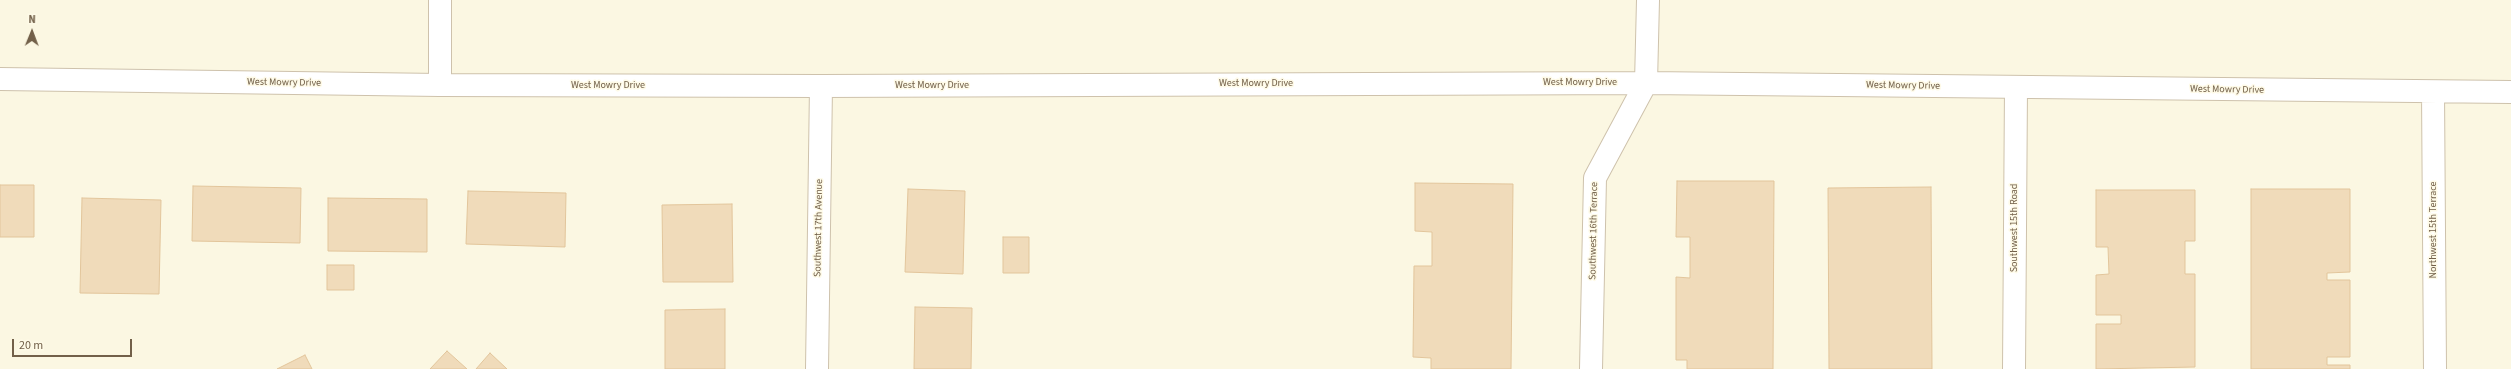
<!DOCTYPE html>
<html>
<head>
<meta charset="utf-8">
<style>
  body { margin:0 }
  #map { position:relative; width:2511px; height:369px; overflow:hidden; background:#fbf7e2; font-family:"Source Sans 3",sans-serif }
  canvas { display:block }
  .north { position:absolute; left:12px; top:12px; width:40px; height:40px; -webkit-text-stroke:3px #fefae7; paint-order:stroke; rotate:1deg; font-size:11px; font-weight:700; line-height:16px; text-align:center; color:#726049 }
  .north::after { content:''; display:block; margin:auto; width:14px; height:18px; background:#726049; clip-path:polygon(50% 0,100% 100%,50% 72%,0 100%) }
  .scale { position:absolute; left:12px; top:339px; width:120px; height:18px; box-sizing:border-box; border:2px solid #726049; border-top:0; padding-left:5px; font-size:12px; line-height:14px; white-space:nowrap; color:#726049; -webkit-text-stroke:3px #fefae7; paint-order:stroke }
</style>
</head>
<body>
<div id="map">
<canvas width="2511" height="369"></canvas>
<div class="north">N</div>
<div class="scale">20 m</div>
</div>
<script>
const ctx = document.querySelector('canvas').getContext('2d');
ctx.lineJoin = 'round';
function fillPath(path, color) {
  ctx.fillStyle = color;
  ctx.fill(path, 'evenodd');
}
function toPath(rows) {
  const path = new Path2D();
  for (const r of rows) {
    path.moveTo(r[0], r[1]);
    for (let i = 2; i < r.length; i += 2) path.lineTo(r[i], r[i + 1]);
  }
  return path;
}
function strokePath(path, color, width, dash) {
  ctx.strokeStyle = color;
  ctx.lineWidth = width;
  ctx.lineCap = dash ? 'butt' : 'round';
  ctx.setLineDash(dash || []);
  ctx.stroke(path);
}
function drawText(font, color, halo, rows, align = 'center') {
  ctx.font = font + ' "Source Sans 3",sans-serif';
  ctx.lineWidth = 3;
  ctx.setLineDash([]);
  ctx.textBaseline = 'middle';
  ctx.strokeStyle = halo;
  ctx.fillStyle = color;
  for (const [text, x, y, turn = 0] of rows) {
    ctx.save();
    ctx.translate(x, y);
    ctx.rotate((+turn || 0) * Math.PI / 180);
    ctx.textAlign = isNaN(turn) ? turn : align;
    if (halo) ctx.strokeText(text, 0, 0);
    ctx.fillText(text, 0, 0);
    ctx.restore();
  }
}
const building = toPath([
  [1677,181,1774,181,1773,369,1687,369,1687,360,1676,360,1676,277,1690,278,1690,237,1676,237,1677,181],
  [1415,183,1513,184,1511,369,1431,369,1431,358,1413,357,1414,266,1432,266,1432,232,1415,231,1415,183],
  [0,185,34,185,34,237,0,237,0,185],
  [193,186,301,188,300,243,192,241,193,186],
  [1931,187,1932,369,1829,369,1828,188,1931,187],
  [908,189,965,191,963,274,905,272,908,189],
  [2251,189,2350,189,2350,272,2327,273,2327,280,2350,280,2350,357,2327,357,2327,365,2350,365,2350,369,2251,369,2251,189],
  [2096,190,2195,190,2195,241,2185,241,2185,274,2195,274,2195,367,2096,369,2096,324,2121,324,2121,315,2096,315,2096,275,2109,274,2108,247,2096,247,2096,190],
  [468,191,566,193,565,247,466,244,468,191],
  [82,198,161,200,159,294,80,293,82,198],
  [328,198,427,199,427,252,328,251,328,198],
  [732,204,733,282,663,282,662,205,732,204],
  [1003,237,1029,237,1029,273,1003,273,1003,237],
  [327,265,354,265,354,290,327,290,327,265],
  [915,307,972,308,971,369,914,369,915,307],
  [725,309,725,369,665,369,665,310,725,309],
  [447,351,467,369,430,369,447,351],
  [490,353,507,369,476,369,490,353],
  [305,355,312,369,277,369,305,355]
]);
const minor = toPath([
  [440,0,440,85],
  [0,79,440,85,821,86,1646,83,2511,92],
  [2433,92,2435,369],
  [817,369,821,86],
  [1591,369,1595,178,1646,83,1648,0],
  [2014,369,2016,88]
]);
const streetNames = [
  ["West Mowry Drive",284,83,1],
  ["West Mowry Drive",1580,83],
  ["West Mowry Drive",1256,84],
  ["West Mowry Drive",608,86],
  ["West Mowry Drive",932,86],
  ["West Mowry Drive",1903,86,1],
  ["West Mowry Drive",2227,90,1],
  ["Southwest 17th Avenue",819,228,-89],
  ["Southwest 15th Road",2015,228,-90],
  ["Northwest 15th Terrace",2434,230,-90],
  ["Southwest 16th Terrace",1594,231,-89]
];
fillPath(building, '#f0dbba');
strokePath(building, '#e2c59b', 1);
strokePath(minor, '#cec2ac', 24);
strokePath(minor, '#fff', 22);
drawText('10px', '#726049', '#fefae7', streetNames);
</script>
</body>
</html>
